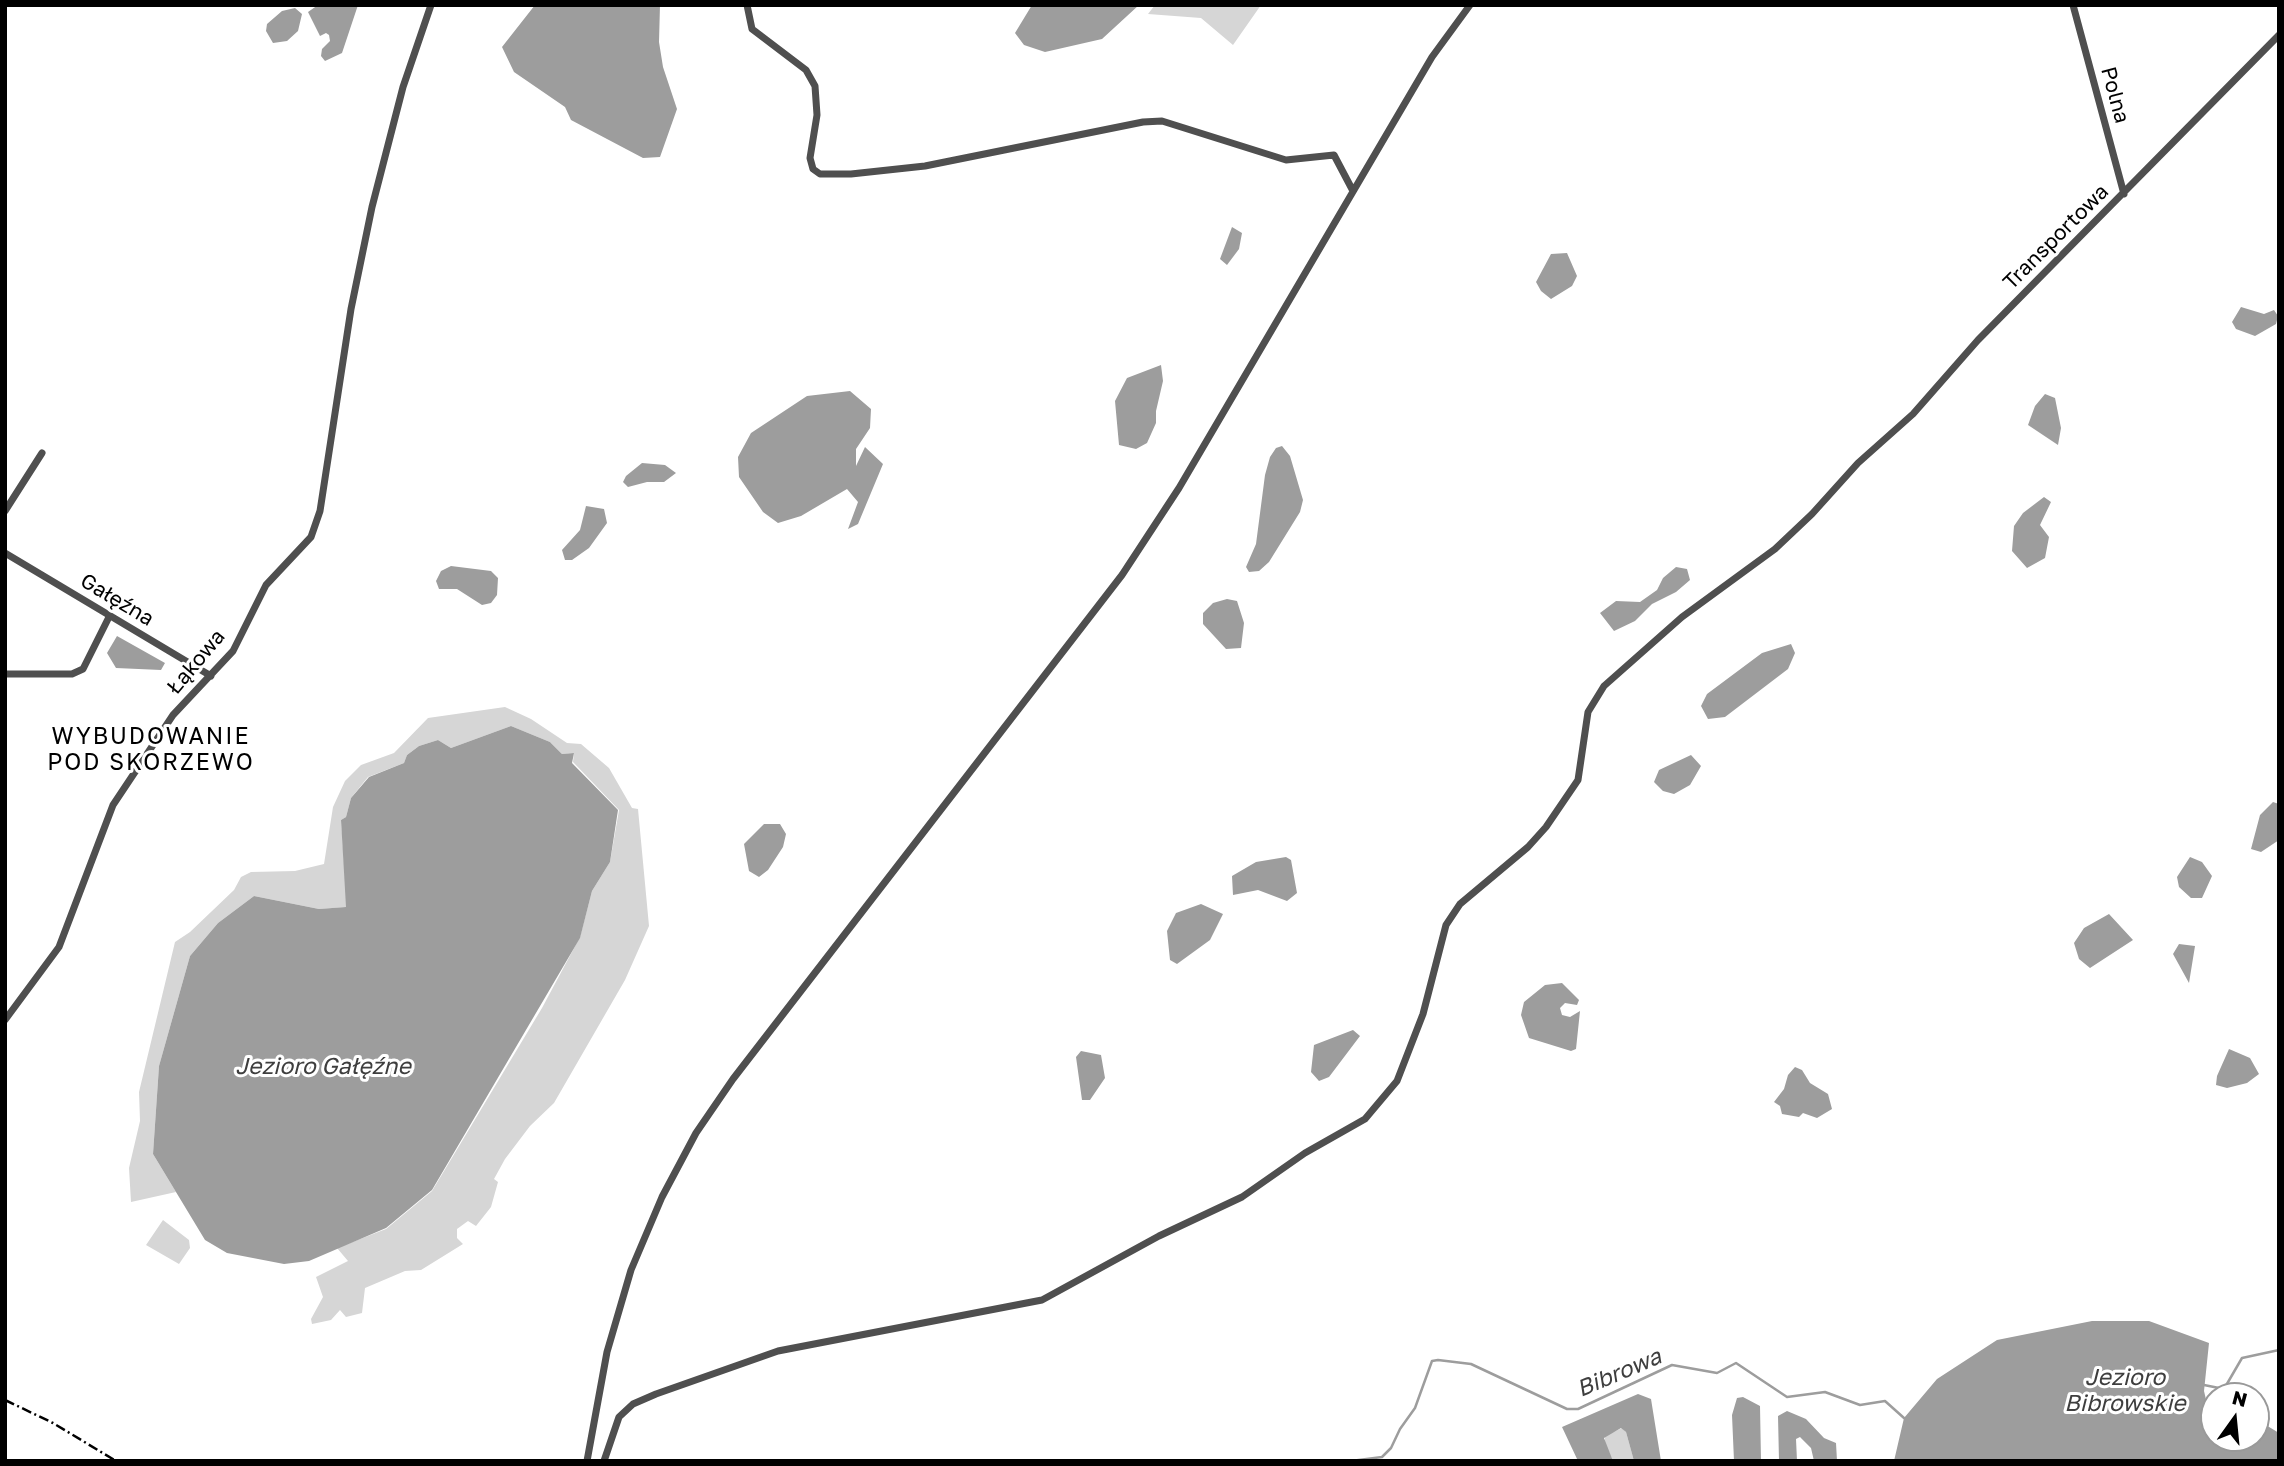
<!DOCTYPE html>
<html>
<head>
<meta charset="utf-8">
<style>
  body { margin:0 }
  #map { position:relative; width:2284px; height:1466px; overflow:hidden; background:#fff; font-family:"Golos Text",sans-serif }
  canvas { display:block }
  .frame { position:absolute; inset:0; border:7px solid #000; pointer-events:none }
  .north { position:absolute; left:2200px; top:1382px; width:70px; height:70px; box-sizing:border-box; background:#fff; border:2px solid #999; border-radius:50%; rotate:15deg; font-size:19px; font-weight:700; line-height:28px; text-align:center; color:#000 }
  .north::after { content:''; display:block; margin:auto; width:24px; height:32px; background:#000; clip-path:polygon(50% 0,100% 100%,50% 72%,0 100%) }
</style>
</head>
<body>
<div id="map">
<canvas width="2284" height="1466"></canvas>
<div class="frame"></div>
<div class="north">N</div>
</div>
<script>
const ctx = document.querySelector('canvas').getContext('2d');
ctx.lineJoin = 'round';
function fillPath(path, color) {
  ctx.fillStyle = color;
  ctx.fill(path, 'evenodd');
}
function toPath(rows) {
  const path = new Path2D();
  for (const r of rows) {
    path.moveTo(r[0], r[1]);
    for (let i = 2; i < r.length; i += 2) path.lineTo(r[i], r[i + 1]);
  }
  return path;
}
function strokePath(path, color, width, dash) {
  ctx.strokeStyle = color;
  ctx.lineWidth = width;
  ctx.lineCap = dash ? 'butt' : 'round';
  ctx.setLineDash(dash || []);
  ctx.stroke(path);
}
function drawText(font, color, halo, rows, align = 'center') {
  ctx.font = font + ' "Golos Text",sans-serif';
  ctx.lineWidth = 6;
  ctx.setLineDash([]);
  ctx.textBaseline = 'middle';
  ctx.strokeStyle = halo;
  ctx.fillStyle = color;
  for (const [text, x, y, turn = 0] of rows) {
    ctx.save();
    ctx.translate(x, y);
    ctx.rotate((+turn || 0) * Math.PI / 180);
    ctx.textAlign = isNaN(turn) ? turn : align;
    if (halo) ctx.strokeText(text, 0, 0);
    ctx.fillText(text, 0, 0);
    ctx.restore();
  }
}
const green = toPath([
  [1155,5,1261,5,1233,45,1201,18,1148,14],
  [505,707,531,719,567,743,581,744,609,768,632,808,638,809,649,926,625,980,554,1103,530,1126,505,1159,494,1179,498,1182,491,1207,476,1226,468,1221,457,1229,457,1238,463,1244,421,1270,405,1271,365,1288,362,1313,346,1317,340,1310,331,1320,312,1324,311,1319,323,1297,316,1277,348,1261,337,1248,386,1229,432,1191,542,1008,580,937,592,891,610,862,619,810,573,762,574,753,562,754,550,742,511,726,451,748,438,740,419,746,407,755,404,763,368,777,351,798,346,817,341,820,347,907,319,909,254,896,218,923,190,956,159,1066,153,1154,176,1192,131,1202,129,1168,140,1121,139,1092,175,942,190,932,234,890,241,877,251,872,295,871,324,864,333,807,345,781,361,765,394,753,428,718],
  [163,1220,189,1240,190,1248,179,1264,146,1245],
  [1622,1428,1626,1432,1634,1461,1613,1461,1605,1443,1605,1436]
]);
const water = toPath([
  [318,5,358,5,342,53,325,61,321,56,322,49,330,41,329,35,326,33,320,36,308,12],
  [535,5,660,5,659,42,663,67,677,109,660,157,643,158,571,120,565,107,514,72,502,47],
  [1032,5,1139,5,1102,39,1045,52,1024,45,1015,33],
  [295,8,302,14,298,31,287,41,273,43,266,31,267,24,282,11],
  [1232,227,1242,233,1239,249,1227,265,1220,259],
  [1567,253,1577,276,1572,286,1551,299,1541,291,1536,282,1551,254],
  [2241,307,2264,314,2274,310,2278,316,2276,324,2255,336,2236,329,2232,322],
  [1161,365,1163,381,1156,411,1156,423,1147,443,1136,449,1119,445,1115,401,1127,378],
  [850,391,871,409,870,428,856,449,856,466,865,447,883,464,858,524,848,529,858,502,847,489,801,516,778,523,763,512,739,477,738,457,751,433,807,396],
  [2045,394,2055,398,2061,428,2058,445,2028,425,2035,406],
  [1282,446,1290,456,1303,500,1300,512,1269,562,1259,571,1249,572,1246,567,1256,544,1265,475,1270,457,1276,448],
  [642,463,665,465,676,473,664,482,647,482,628,487,623,482,626,476],
  [2044,497,2051,502,2040,525,2049,537,2045,558,2027,568,2012,551,2014,526,2023,513],
  [586,506,604,509,607,523,589,548,572,560,565,560,562,550,580,530],
  [451,566,491,571,498,578,497,595,491,603,482,605,457,589,439,589,436,581,441,571],
  [1676,567,1687,569,1690,580,1676,592,1652,604,1635,621,1614,631,1600,613,1616,601,1640,602,1657,590,1663,578],
  [1227,599,1237,601,1244,623,1241,648,1226,649,1203,624,1203,613,1213,603],
  [117,636,165,663,161,670,116,668,107,653],
  [1791,644,1795,653,1788,669,1725,717,1708,719,1701,706,1707,694,1762,653],
  [511,726,550,742,562,754,574,753,572,763,618,810,610,862,592,891,580,938,432,1190,386,1228,309,1261,284,1264,227,1253,205,1240,153,1154,159,1066,190,956,218,923,254,896,319,909,346,907,341,820,346,817,351,798,369,777,404,763,407,755,419,746,438,740,451,748],
  [1691,755,1701,766,1690,785,1674,794,1663,791,1654,782,1659,770],
  [2273,802,2279,804,2279,840,2261,852,2251,849,2260,815],
  [764,824,780,824,786,834,783,847,768,870,759,877,749,871,744,844],
  [1286,857,1291,860,1297,893,1287,901,1258,890,1233,895,1232,876,1256,862],
  [2190,857,2202,862,2212,876,2202,898,2191,898,2179,887,2177,877],
  [1201,904,1223,914,1210,940,1177,964,1170,960,1167,931,1176,913],
  [2109,914,2133,940,2090,968,2079,959,2074,943,2084,928],
  [2179,944,2195,946,2189,983,2173,954],
  [1562,983,1579,1000,1577,1005,1565,1003,1560,1008,1562,1015,1570,1017,1580,1011,1576,1049,1571,1051,1529,1038,1521,1015,1524,1002,1545,985],
  [1353,1030,1360,1036,1329,1077,1319,1081,1311,1072,1314,1045],
  [2229,1049,2250,1058,2259,1074,2247,1083,2227,1088,2216,1085,2217,1076],
  [1081,1051,1101,1055,1105,1078,1090,1100,1082,1100,1076,1057],
  [1795,1067,1802,1070,1810,1083,1828,1094,1832,1109,1817,1118,1803,1113,1799,1117,1782,1114,1780,1106,1774,1102,1784,1089,1788,1075],
  [2092,1321,2149,1321,2209,1343,2204,1391,2208,1408,2214,1410,2214,1438,2256,1438,2256,1419,2279,1433,2279,1461,1894,1461,1904,1418,1937,1379,1997,1340],
  [1638,1394,1651,1399,1661,1461,1634,1461,1626,1432,1621,1428,1604,1438,1613,1461,1578,1461,1562,1427],
  [1743,1397,1760,1406,1761,1461,1734,1461,1732,1415,1737,1398],
  [1787,1411,1806,1419,1824,1438,1836,1443,1837,1461,1814,1461,1811,1448,1800,1437,1796,1439,1797,1461,1779,1461,1778,1416]
]);
const stream = toPath([
  [2204,1385,2224,1389,2242,1358,2279,1350],
  [1351,1461,1382,1457,1391,1448,1400,1429,1415,1408,1432,1361,1438,1360,1471,1364,1567,1409,1578,1409,1672,1365,1717,1373,1736,1363,1787,1397,1825,1392,1860,1405,1885,1401,1904,1418]
]);
const street = toPath([
  [747,5,752,29,806,70,815,86,817,115,810,158,813,169,820,174,851,174,925,166,1143,122,1162,121,1286,160,1334,155,1353,191],
  [2073,5,2124,194],
  [5,511,42,453],
  [5,553,211,676],
  [5,674,72,674,83,669,109,617],
  [5,1020,59,947,113,805,173,715,233,651,266,585,311,537,320,511,351,309,372,207,403,87,431,5],
  [587,1461,607,1352,631,1270,662,1197,696,1133,733,1079,1122,575,1179,488,1432,57,1470,5],
  [604,1461,619,1417,633,1404,656,1394,778,1351,1042,1300,1159,1236,1242,1197,1305,1153,1365,1119,1397,1081,1423,1014,1446,925,1460,904,1528,847,1546,827,1578,780,1588,712,1604,686,1682,617,1775,549,1812,514,1858,463,1913,414,1978,340,2279,35]
]);
const rail = toPath([
  [5,1400,53,1423,116,1461]
]);
const streetNames = [
  ["Polna",2115,95,75],
  ["Transportowa",2056,237,-45],
  ["Gałęźna",117,600,31],
  ["Łąkowa",196,662,-50]
];
const neighbourhoodNames = [
  ["WYBUDOWANIE",151,737],
  ["POD SKORZEWO",151,763]
];
const waterNames = [
  ["Jezioro Gałęźne",323,1067],
  ["Bibrowa",1619,1373,-23],
  ["Jezioro",2125,1378],
  ["Bibrowskie",2125,1404]
];
fillPath(green, '#d6d6d6');
fillPath(water, '#9d9d9d');
strokePath(stream, '#9d9d9d', 2.5);
strokePath(street, '#4f4f4f', 7);
strokePath(rail, '#000', 2.5, [10, 3.5, 2, 3.5]);
drawText('21px', '#000', '#fff', streetNames);
ctx.letterSpacing = '2px';
drawText('23px', '#000', '#fff', neighbourhoodNames);
ctx.letterSpacing = '0px';
drawText('italic 23px', '#3e3e3e', '#fff', waterNames);
</script>
</body>
</html>
